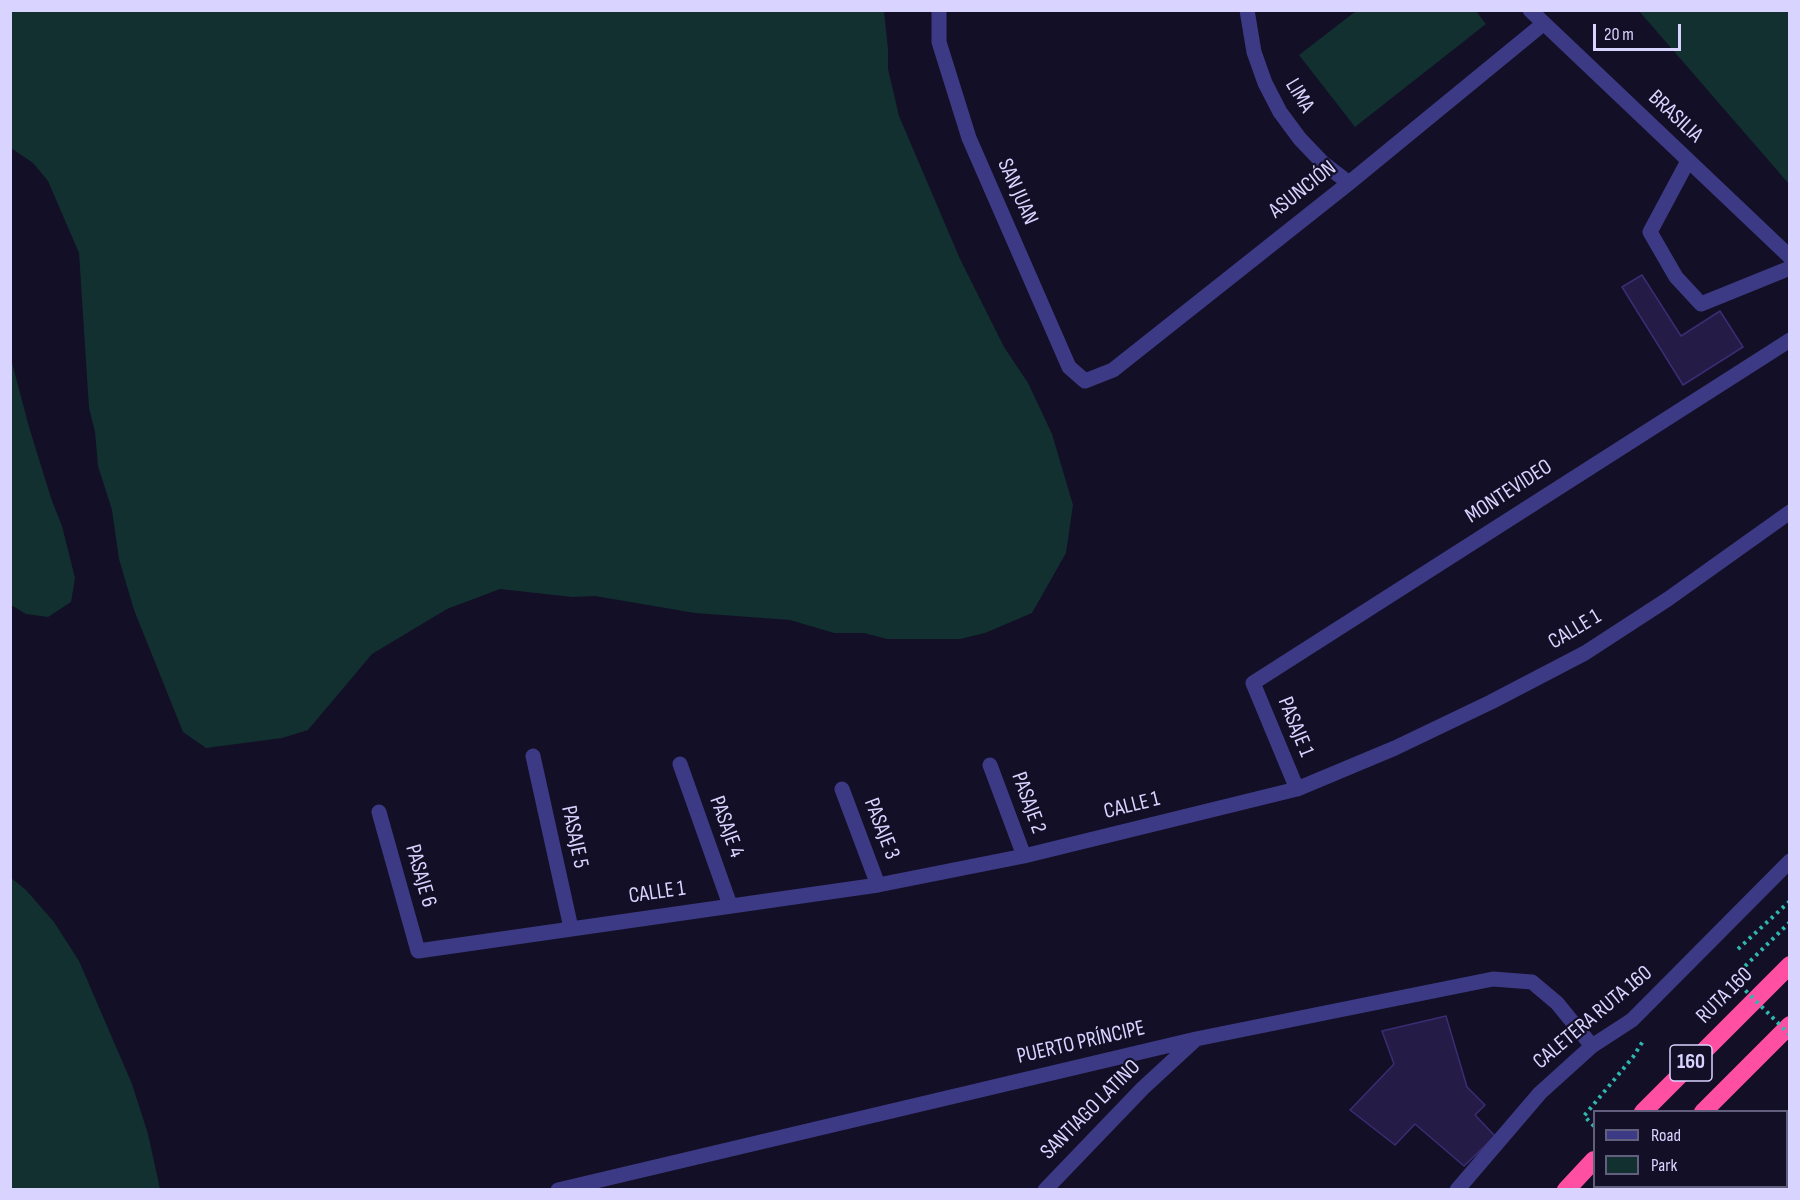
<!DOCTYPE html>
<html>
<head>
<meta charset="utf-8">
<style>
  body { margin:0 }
  #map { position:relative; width:1800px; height:1200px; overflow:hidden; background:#130f26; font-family:"Sofia Sans Condensed",sans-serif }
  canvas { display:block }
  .frame { position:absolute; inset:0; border:12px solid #d9d4ff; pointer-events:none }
  .legend { position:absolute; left:1593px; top:1110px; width:195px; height:78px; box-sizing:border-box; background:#130f26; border:2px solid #625e7d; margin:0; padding:8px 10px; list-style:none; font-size:18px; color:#d9d4ff }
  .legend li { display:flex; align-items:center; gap:12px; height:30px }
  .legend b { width:30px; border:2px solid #625e7d }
  .scale { position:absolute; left:1593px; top:24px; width:88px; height:27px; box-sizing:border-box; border:3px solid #d9d4ff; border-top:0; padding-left:8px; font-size:18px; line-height:21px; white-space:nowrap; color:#d9d4ff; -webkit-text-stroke:4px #130f26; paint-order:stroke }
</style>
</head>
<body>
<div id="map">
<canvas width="1800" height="1200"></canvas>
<div class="frame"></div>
<ul class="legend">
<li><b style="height:8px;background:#3d3a85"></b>Road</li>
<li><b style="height:16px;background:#12302f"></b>Park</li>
</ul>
<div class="scale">20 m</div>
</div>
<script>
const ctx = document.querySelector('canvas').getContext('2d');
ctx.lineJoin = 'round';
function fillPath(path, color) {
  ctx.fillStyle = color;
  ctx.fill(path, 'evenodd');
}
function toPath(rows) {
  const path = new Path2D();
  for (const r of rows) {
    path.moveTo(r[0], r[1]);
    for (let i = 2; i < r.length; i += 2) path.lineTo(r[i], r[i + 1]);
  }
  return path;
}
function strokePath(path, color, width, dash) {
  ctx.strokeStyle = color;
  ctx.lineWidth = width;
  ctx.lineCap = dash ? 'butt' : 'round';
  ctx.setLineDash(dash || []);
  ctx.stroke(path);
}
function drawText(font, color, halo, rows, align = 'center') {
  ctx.font = font + ' "Sofia Sans Condensed",sans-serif';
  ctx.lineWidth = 4.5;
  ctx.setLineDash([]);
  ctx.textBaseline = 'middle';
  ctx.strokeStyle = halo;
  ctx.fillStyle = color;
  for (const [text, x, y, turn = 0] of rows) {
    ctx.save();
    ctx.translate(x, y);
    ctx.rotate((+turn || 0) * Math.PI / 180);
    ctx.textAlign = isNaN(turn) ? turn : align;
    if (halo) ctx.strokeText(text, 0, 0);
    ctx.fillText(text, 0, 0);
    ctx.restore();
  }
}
const green = toPath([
  [11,10,884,11,888,49,888,69,899,116,960,259,1004,347,1028,383,1052,434,1073,505,1066,553,1032,613,985,633,960,639,887,639,864,633,834,633,790,620,695,613,595,596,572,597,500,589,447,609,372,654,308,730,282,738,206,748,183,732,134,610,119,559,112,510,98,466,95,432,89,408,79,253,48,181,33,163,11,148],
  [1356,11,1476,11,1486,24,1355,127,1299,55],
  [1639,11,1789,11,1789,184],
  [10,347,11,359,29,427,52,501,62,526,75,578,71,602,48,617,26,614,11,605],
  [10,877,26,890,54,922,79,961,132,1084,148,1134,160,1189,11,1189]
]);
const building = toPath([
  [1642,275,1681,336,1720,311,1743,347,1683,385,1622,287,1642,275],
  [1446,1016,1467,1087,1485,1105,1475,1115,1495,1136,1464,1166,1415,1124,1395,1145,1350,1110,1394,1064,1382,1031,1446,1016]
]);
const path = toPath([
  [1738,949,1790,901],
  [1594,1126,1584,1116,1633,1057,1643,1041]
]);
const minor = toPath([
  [939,10,939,42,969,138,1069,367,1085,381,1113,370,1349,183,1543,24],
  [1247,10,1254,52,1265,83,1280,112,1300,139,1323,163,1349,183],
  [1530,10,1790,257],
  [1688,161,1650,232,1676,277,1701,304,1790,268],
  [533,756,571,928],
  [680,764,730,905],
  [990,765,1024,856],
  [842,789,878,885],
  [1297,789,1253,683,1790,340],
  [379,812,418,951,878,885,1024,856,1297,789,1395,748,1491,702,1585,653,1668,599,1790,512],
  [1786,1181,1790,1184],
  [558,1190,1196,1039,1493,979,1532,982,1557,1003,1592,1046],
  [1045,1190,1143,1088,1194,1041],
  [1457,1190,1540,1093,1592,1046,1632,1020,1790,861],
  [1686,1190,1689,1186]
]);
const highway = toPath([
  [1643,1112,1790,965],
  [1703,1112,1790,1025],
  [1566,1190,1594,1160],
  [1626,1190,1629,1186]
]);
const pathBridge = toPath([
  [1790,922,1733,978,1790,1035]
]);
const shields = [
  [1691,1063,42]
];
const shieldNames = [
  ["160",1691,1063]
];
const streetNames = [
  ["LIMA",1299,96,59],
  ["BRASILIA",1675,117,43],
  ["ASUNCIÓN",1303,190,-38],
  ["SAN JUAN",1017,192,66],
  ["MONTEVIDEO",1509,492,-33],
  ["CALLE 1",1575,630,-31],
  ["PASAJE 1",1295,727,68],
  ["PASAJE 2",1028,803,70],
  ["CALLE 1",1132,806,-14],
  ["PASAJE 4",726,827,70],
  ["PASAJE 3",881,829,69],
  ["PASAJE 5",574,837,78],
  ["PASAJE 6",420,876,74],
  ["CALLE 1",657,893,-8],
  ["RUTA 160",1725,996,-45],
  ["CALETERA RUTA 160",1593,1018,-40],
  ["PUERTO PRÍNCIPE",1081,1043,-13],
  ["SANTIAGO LATINO",1091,1110,-45]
];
fillPath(green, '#12302f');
fillPath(building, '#241b47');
strokePath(building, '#3b2d73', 1.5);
strokePath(path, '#2fb8b0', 4, [3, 4.5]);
strokePath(minor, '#3d3a85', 15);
strokePath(highway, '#ff4fa3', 18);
strokePath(pathBridge, '#2fb8b0', 4, [3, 4.5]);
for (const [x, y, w] of shields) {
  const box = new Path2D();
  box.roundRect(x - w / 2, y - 18, w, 36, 4.5);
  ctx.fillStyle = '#130f26';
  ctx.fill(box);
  strokePath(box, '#d9d4ff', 1.5);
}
drawText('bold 21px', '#d9d4ff', null, shieldNames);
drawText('22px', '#d9d4ff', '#130f26', streetNames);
</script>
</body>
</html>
